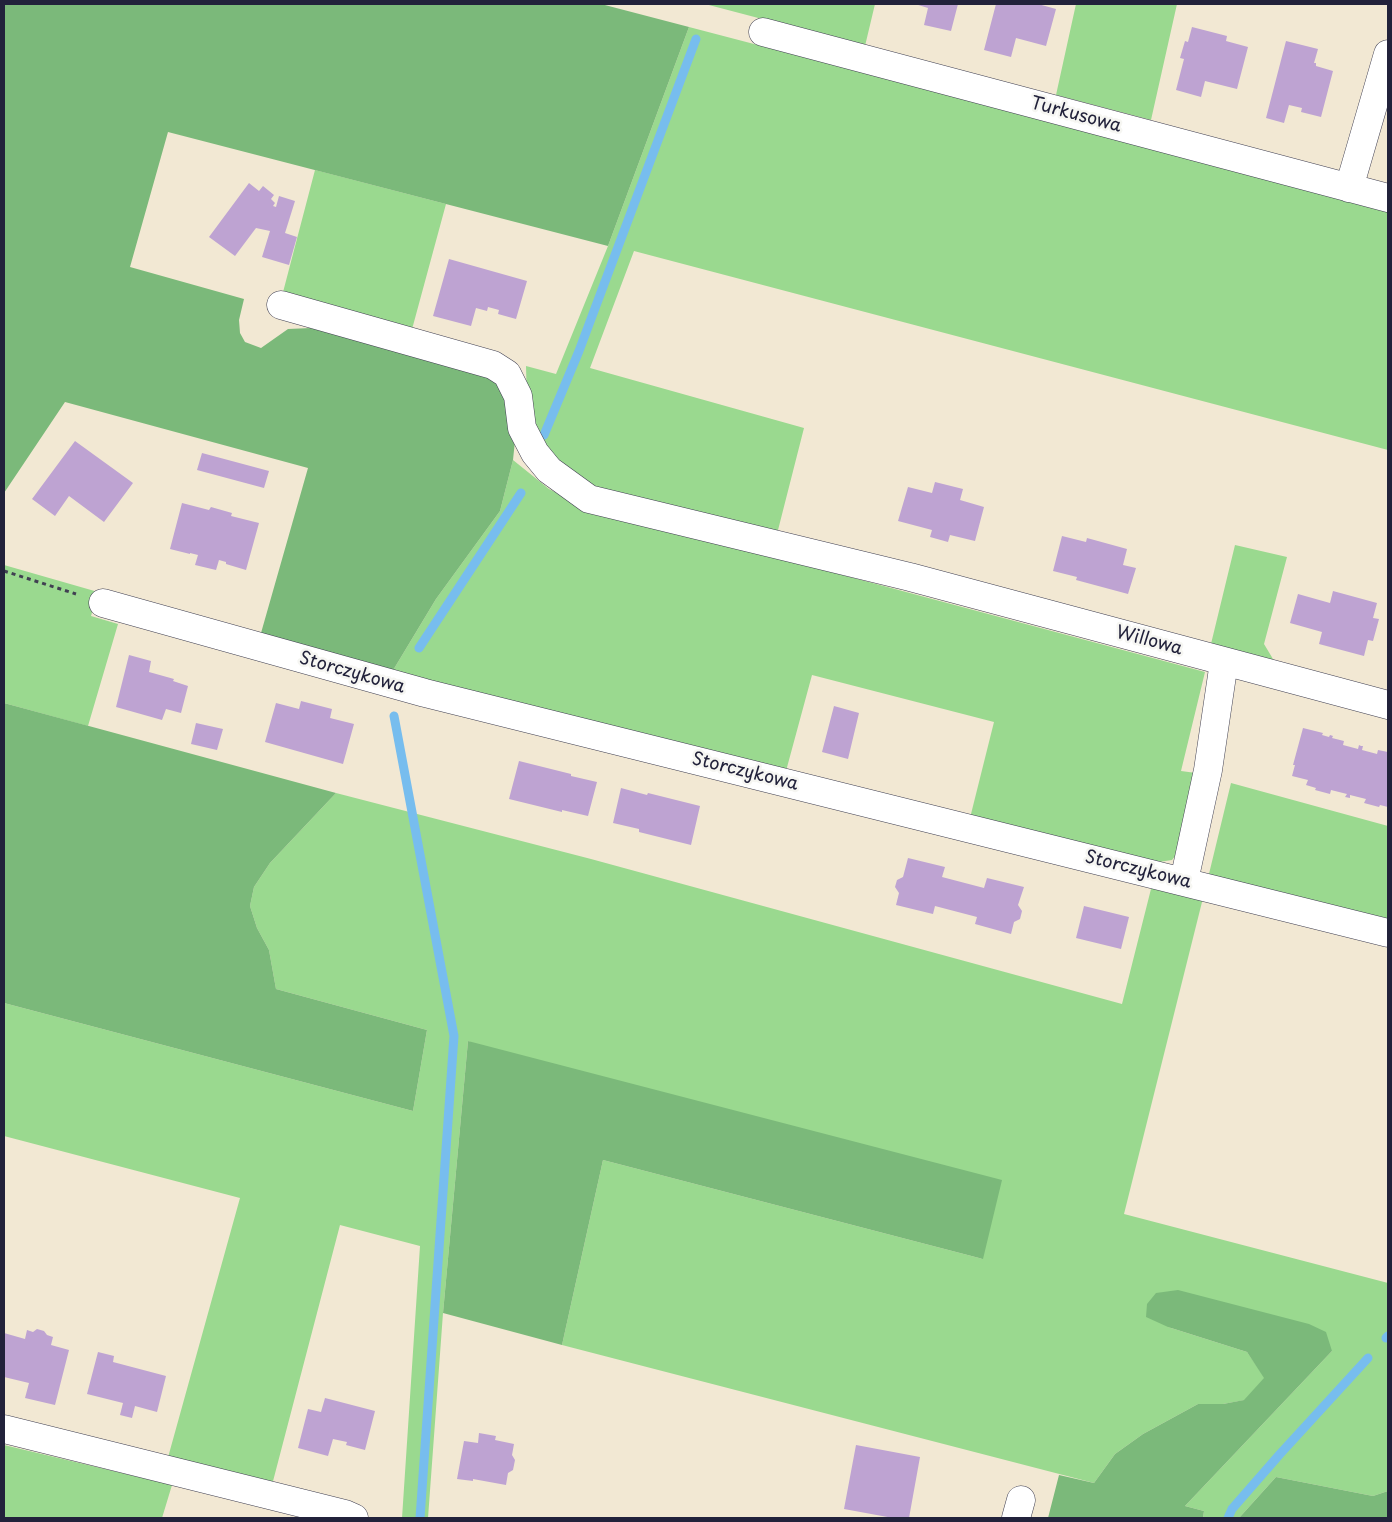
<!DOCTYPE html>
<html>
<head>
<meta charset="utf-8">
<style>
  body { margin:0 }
  #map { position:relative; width:1392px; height:1522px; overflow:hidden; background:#f2e8d3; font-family:"Playpen Sans",sans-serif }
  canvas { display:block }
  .frame { position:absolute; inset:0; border:5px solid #22223b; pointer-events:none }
</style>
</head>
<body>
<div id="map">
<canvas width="1392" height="1522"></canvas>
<div class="frame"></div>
</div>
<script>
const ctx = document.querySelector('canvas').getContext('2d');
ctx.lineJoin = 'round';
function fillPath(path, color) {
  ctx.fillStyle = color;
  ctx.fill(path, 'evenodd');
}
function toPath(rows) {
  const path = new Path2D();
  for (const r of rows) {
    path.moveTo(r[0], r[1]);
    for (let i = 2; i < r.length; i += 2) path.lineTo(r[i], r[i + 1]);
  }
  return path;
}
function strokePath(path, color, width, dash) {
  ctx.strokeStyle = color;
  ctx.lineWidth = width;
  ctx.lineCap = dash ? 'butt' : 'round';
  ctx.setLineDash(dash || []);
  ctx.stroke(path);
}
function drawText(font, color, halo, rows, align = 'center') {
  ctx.font = font + ' "Playpen Sans",sans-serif';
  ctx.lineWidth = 5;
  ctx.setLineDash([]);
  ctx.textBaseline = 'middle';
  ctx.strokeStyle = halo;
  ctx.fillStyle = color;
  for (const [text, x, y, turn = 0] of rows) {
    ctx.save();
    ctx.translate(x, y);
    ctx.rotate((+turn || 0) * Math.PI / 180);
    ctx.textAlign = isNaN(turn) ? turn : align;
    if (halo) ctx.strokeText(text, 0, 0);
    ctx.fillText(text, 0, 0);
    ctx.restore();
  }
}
const green = toPath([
  [705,4,875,4,865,46],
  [1076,4,1177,4,1151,120,1056,95],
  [689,27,1388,210,1388,450,634,251,590,368,804,428,777,534,585,484,535,440,527,404,526,366,556,374,608,246],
  [315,170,446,204,411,333,282,296],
  [513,460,549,489,581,505,1205,672,1181,771,1196,773,1180,850,1172,860,1152,863,970,818,994,722,812,675,786,771,392,672,436,599,500,511],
  [1235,545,1287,557,1264,644,1276,664,1210,648],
  [4,565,98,592,91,616,118,624,88,726,4,703],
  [1231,783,1388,826,1388,924,1208,878],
  [336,793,591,859,1122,1004,1152,885,1203,898,1124,1214,1388,1283,1388,1491,1373,1496,1276,1477,1239,1518,1203,1518,1204,1511,1185,1506,1332,1351,1168,1327,1247,1352,1265,1378,1245,1400,1223,1404,1198,1404,1143,1434,1115,1454,1094,1483,562,1345,603,1160,983,1259,468,1041,443,1313,428,1518,402,1518,420,1246,340,1225,272,1485,167,1461,240,1198,4,1136,4,1003,413,1111,427,1030,276,989,269,950,257,928,250,906,254,887,270,863],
  [4,1445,172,1485,162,1518,4,1518]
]);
const forest = toPath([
  [4,4,601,4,689,27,608,246,168,132,130,267,244,299,239,320,240,333,245,342,261,348,288,329,311,328,487,375,507,392,516,431,513,460,500,511,436,599,392,672,261,633,308,468,65,402,4,493],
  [4,703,336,793,270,863,254,887,250,906,257,928,269,950,276,989,427,1030,413,1111,4,1003],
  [468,1041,1002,1180,983,1259,603,1160,562,1345,443,1313],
  [1178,1290,1309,1324,1326,1332,1332,1351,1185,1506,1204,1511,1203,1518,1048,1518,1059,1475,1094,1483,1115,1454,1143,1434,1198,1404,1223,1404,1244,1400,1264,1378,1247,1352,1168,1327,1146,1317,1147,1304,1156,1293],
  [1276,1477,1373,1496,1388,1491,1388,1518,1239,1518]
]);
const stream = toPath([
  [544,435,579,351,696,39],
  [419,648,521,493],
  [394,716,454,1036,420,1518],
  [1386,1338,1388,1336],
  [1228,1518,1232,1509,1280,1454,1368,1358]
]);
const building = toPath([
  [915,4,958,4,951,31,924,25,928,8],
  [996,4,1038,4,1056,9,1046,46,1016,38,1011,57,984,50],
  [1192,27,1227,36,1226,41,1248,47,1237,89,1205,81,1201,97,1176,90,1184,59,1180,58,1185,41,1188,42],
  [1286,41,1318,49,1314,63,1316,63,1316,66,1333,71,1321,117,1301,112,1302,108,1289,105,1284,123,1266,118],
  [249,183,259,191,263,186,274,195,271,199,275,203,273,206,276,207,279,196,295,201,285,233,297,237,289,265,262,257,270,231,256,228,235,256,209,237],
  [449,259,527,281,516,319,498,314,499,310,488,307,487,311,476,308,471,326,433,316],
  [75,441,133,483,104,522,69,496,55,516,32,499],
  [202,453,269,471,264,488,197,470],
  [935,482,963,489,960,500,984,507,975,541,950,535,948,542,930,537,932,530,898,521,908,487,932,493],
  [182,503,209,510,211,507,232,513,231,516,259,523,246,570,226,564,226,562,219,560,216,570,195,565,198,555,190,553,190,554,170,549],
  [1062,536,1086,542,1087,538,1127,549,1123,565,1136,568,1128,594,1076,580,1077,577,1053,571],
  [1333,591,1377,603,1373,618,1379,619,1373,641,1368,640,1364,656,1319,644,1322,632,1290,623,1298,594,1330,603],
  [129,655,151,661,149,672,174,679,173,681,188,686,181,713,166,709,162,720,116,707],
  [301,701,332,709,330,718,354,724,343,764,265,742,276,703,299,709],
  [834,706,859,713,848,759,822,752],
  [196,723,223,729,217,750,191,744],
  [1303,728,1323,733,1322,735,1329,737,1330,735,1333,736,1332,738,1344,741,1343,745,1358,749,1359,745,1361,746,1363,746,1362,750,1377,754,1378,750,1388,752,1388,807,1380,805,1379,807,1364,803,1366,799,1350,795,1350,798,1345,797,1347,794,1331,790,1330,794,1315,790,1316,788,1306,785,1308,780,1292,776,1295,765,1293,765],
  [519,761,571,774,571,776,597,782,588,816,562,810,562,812,509,799],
  [621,788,647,795,648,793,700,806,691,845,639,832,639,829,613,823],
  [908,858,945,867,942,877,984,888,987,878,1024,887,1018,905,1022,911,1020,919,1014,922,1011,934,975,924,977,917,935,906,933,914,896,905,899,893,895,887,897,880,903,877],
  [1084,906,1129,917,1121,949,1076,938],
  [37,1329,44,1331,47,1335,53,1337,51,1345,69,1350,55,1405,25,1398,29,1383,4,1377,4,1333,25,1339,27,1330,33,1332],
  [98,1352,114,1356,113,1362,166,1376,157,1412,135,1406,132,1418,120,1415,123,1403,87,1394],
  [325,1398,375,1411,365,1450,346,1445,347,1442,333,1439,328,1456,298,1448,308,1409,321,1412],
  [479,1433,496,1436,495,1440,514,1444,512,1455,515,1460,513,1470,508,1473,506,1485,473,1479,473,1481,457,1479,464,1441,478,1443],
  [856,1445,920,1457,909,1518,893,1518,844,1509]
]);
const path = toPath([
  [4,571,76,594]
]);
const minor = toPath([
  [763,32,1388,198],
  [1349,188,1388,54],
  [281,305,493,365,507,374,518,396,522,428,535,453,549,470,589,499,910,577,1388,705],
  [103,603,425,693,1388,933],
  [1184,881,1208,770,1224,662],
  [4,1429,317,1507,345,1514,354,1518],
  [1016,1518,1021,1500]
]);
const streetNames = [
  ["Turkusowa",1076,115,15],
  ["Willowa",1149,641,15],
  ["Storczykowa",352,673,16],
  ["Storczykowa",745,772,14],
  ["Storczykowa",1138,870,14]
];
fillPath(green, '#9ad98f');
fillPath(forest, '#7bb97a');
strokePath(stream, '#77bdee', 9);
fillPath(building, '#bea3d2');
strokePath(minor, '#414052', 29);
strokePath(path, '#414052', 3, [4, 4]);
strokePath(minor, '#fff', 28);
drawText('18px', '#22223b', '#f6f6f2', streetNames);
</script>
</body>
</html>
